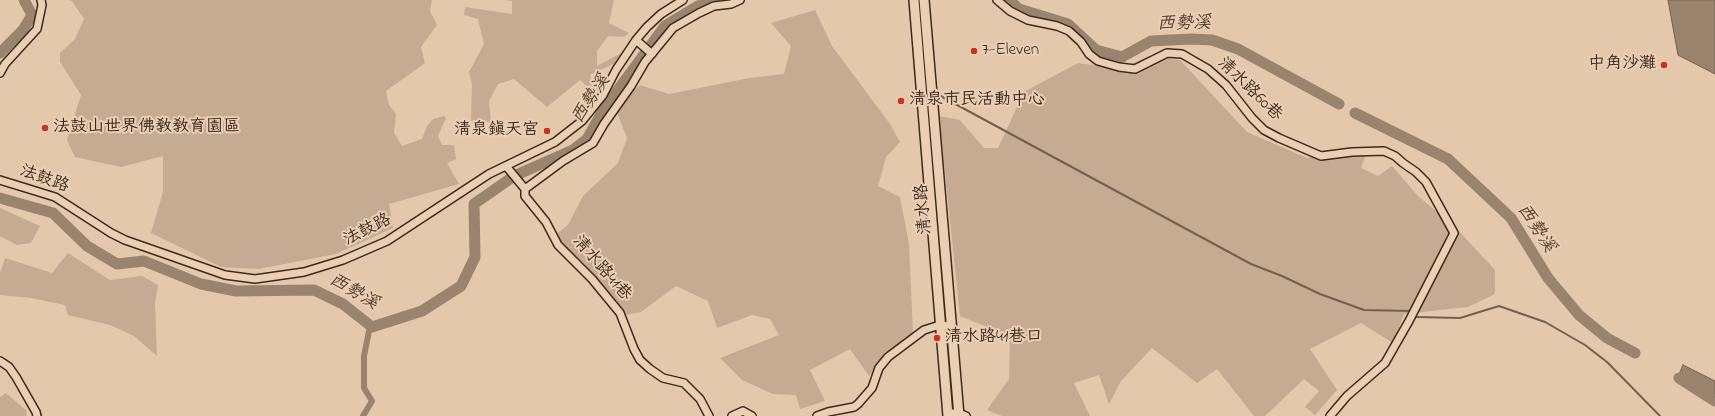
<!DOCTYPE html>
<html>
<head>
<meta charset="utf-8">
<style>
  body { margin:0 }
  canvas { display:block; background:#e4c8ac }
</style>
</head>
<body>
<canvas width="1715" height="416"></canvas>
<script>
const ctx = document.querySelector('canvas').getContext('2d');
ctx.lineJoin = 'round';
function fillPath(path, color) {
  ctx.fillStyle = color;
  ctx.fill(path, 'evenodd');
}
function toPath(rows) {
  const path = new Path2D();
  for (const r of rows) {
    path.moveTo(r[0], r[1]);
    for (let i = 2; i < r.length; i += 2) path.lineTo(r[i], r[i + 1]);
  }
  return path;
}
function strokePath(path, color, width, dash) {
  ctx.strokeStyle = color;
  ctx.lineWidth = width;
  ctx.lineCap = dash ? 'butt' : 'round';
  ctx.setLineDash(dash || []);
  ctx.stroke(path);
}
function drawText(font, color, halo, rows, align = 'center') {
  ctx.font = font + ' "Indie Flower","LXGW WenKai TC",sans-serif';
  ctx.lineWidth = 4;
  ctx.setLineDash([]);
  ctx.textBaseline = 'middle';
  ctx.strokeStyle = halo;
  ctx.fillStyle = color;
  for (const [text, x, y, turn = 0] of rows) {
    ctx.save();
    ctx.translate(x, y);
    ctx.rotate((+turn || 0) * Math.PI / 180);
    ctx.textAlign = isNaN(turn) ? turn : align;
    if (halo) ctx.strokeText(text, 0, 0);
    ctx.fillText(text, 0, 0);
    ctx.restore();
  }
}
const green = toPath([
  [68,0,432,0,430,11,437,25,421,47,425,63,386,91,389,105,396,114,394,133,402,146,422,139,427,126,433,119,444,116,446,118,438,136,442,145,454,145,456,159,447,163,459,184,389,204,393,228,336,254,259,269,221,267,151,233,163,192,163,156,121,167,75,157,67,140,81,95,60,62,60,53,75,39,84,19,72,1],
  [504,0,614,0,609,23,629,33,624,37,608,36,597,51,597,66,621,53,618,62,591,74,590,82,599,90,593,92,580,80,547,107,514,79,498,84,489,101,491,122,471,121,472,85,469,72,484,44,478,19,464,15,465,7,512,14,512,1],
  [815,10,832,46,890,124,900,142,886,157,878,186,900,197,909,244,913,334,886,354,869,376,850,349,810,370,825,401,800,409,796,395,773,394,742,380,720,358,779,335,770,319,752,315,717,328,708,301,676,286,641,312,625,315,583,262,551,238,568,225,583,196,618,163,627,138,614,105,640,85,669,94,749,78,784,74,791,46,771,23],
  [1149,56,1180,60,1247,132,1307,158,1351,147,1367,151,1361,168,1378,176,1392,166,1418,196,1456,228,1495,270,1495,294,1468,307,1404,314,1393,343,1361,323,1310,349,1337,390,1315,415,1305,407,1319,391,1304,379,1265,416,1254,416,1217,369,1197,383,1152,348,1121,381,1109,404,1099,375,1074,383,1090,416,1002,416,987,410,1009,379,1010,336,960,316,939,116,960,120,984,148,998,148,1024,92,1078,63,1120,69],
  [0,208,40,226,31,243,17,245,0,236],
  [68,253,110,280,142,276,158,285,155,304,157,356,134,336,110,325,68,315,65,305,31,298,0,295,0,273,5,258,52,273],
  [6,393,27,411,26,416,0,416,0,397]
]);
const water = toPath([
  [1668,0,1715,0,1715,74,1678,55,1668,0],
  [1683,365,1715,381,1715,397,1679,374,1683,365]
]);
const stream = toPath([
  [935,93,1251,264,1282,276,1320,294,1364,310,1412,311],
  [1416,317,1460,318,1499,306,1545,322,1585,345,1607,362,1660,416]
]);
const canal = toPath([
  [363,416,372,401,364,388,364,356,369,331,372,327]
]);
const river = toPath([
  [1009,0,1019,9,1068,24,1096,50,1122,57,1151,41,1191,39,1212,40,1238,49,1339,104],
  [0,53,23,30,32,15,24,0],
  [1355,113,1448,159,1511,218,1548,278,1579,315,1607,338,1635,353],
  [0,198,53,213,87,246,117,264,144,261,201,284,236,291,314,290,343,304,372,327,422,311,461,286,475,257,474,204,514,176,573,150,587,139,604,109,665,26,698,6,717,0],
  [1679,378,1715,401]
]);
const minor = toPath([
  [997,0,1010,11,1028,20,1057,26,1069,31,1081,42,1089,54,1098,61,1119,67,1135,69,1167,53,1182,54,1208,69,1226,85,1252,118,1264,130,1279,138,1321,156,1352,152,1384,151,1395,156,1403,163,1416,172,1426,182,1454,233,1409,321,1385,363,1347,396,1330,416],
  [636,40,652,54],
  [0,73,5,64,37,29,42,5,41,0],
  [506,166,525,189,525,196,546,222,558,245,592,279,620,313,634,349,640,360,650,369,663,378,684,383,700,399,709,416],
  [0,180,55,197,111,233,125,240,225,275,255,279,304,272,343,260,387,241,489,174,555,142,582,121,603,95,616,70,636,40,647,27,661,14,683,0],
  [525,189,563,161,593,143,604,124,631,86,645,62,673,28,699,13,714,6,731,4,740,0],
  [0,361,9,367,16,377,36,412,37,416],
  [948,413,959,413,966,416],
  [732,416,743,411,752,416],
  [817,416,828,412,854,407,858,404,872,388,879,368,888,357,924,330,940,325,950,326]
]);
const major = toPath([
  [914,0,948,416],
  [924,0,959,416]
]);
const markers = [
  [974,51,4,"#c8321e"],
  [1664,65,4,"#c8321e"],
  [901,101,4,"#c8321e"],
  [45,128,4,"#c8321e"],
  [547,131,4,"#c8321e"],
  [937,338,4,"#c8321e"]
];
const poiNames = [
  ["7-Eleven",982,51],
  ["中角沙灘",1656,65,"right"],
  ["清泉市民活動中心",909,101],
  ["法鼓山世界佛教教育園區",53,128],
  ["清泉鎮天宮",539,131,"right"],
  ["清水路41巷口",945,338]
];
const streetNames = [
  ["清水路60巷",1249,90,44],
  ["法鼓路",44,180,20],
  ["清水路",925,209,-95],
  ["法鼓路",368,231,-27],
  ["清水路41巷",601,269,49]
];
const waterNames = [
  ["西勢溪",1184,25,-1],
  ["西勢溪",592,100,-57],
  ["西勢溪",1535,229,56],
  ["西勢溪",353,293,30]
];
fillPath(green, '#c5ab92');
fillPath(water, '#9a846e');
strokePath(water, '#74604e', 1);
strokePath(stream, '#74604e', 2);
strokePath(canal, '#9a846e', 6);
strokePath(river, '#9a846e', 11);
strokePath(minor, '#3b2a1e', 10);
strokePath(major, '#3b2a1e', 12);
strokePath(minor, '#ebcfb2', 7);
strokePath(major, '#ebcfb2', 9);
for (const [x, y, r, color] of markers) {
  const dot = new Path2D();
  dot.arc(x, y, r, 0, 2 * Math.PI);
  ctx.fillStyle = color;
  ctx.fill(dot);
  strokePath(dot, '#ebcfb2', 1.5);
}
drawText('17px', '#3b2a1e', '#ebcfb2', poiNames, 'left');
drawText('17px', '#3b2a1e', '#ebcfb2', streetNames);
drawText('italic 18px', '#534032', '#ebcfb2', waterNames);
</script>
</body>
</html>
